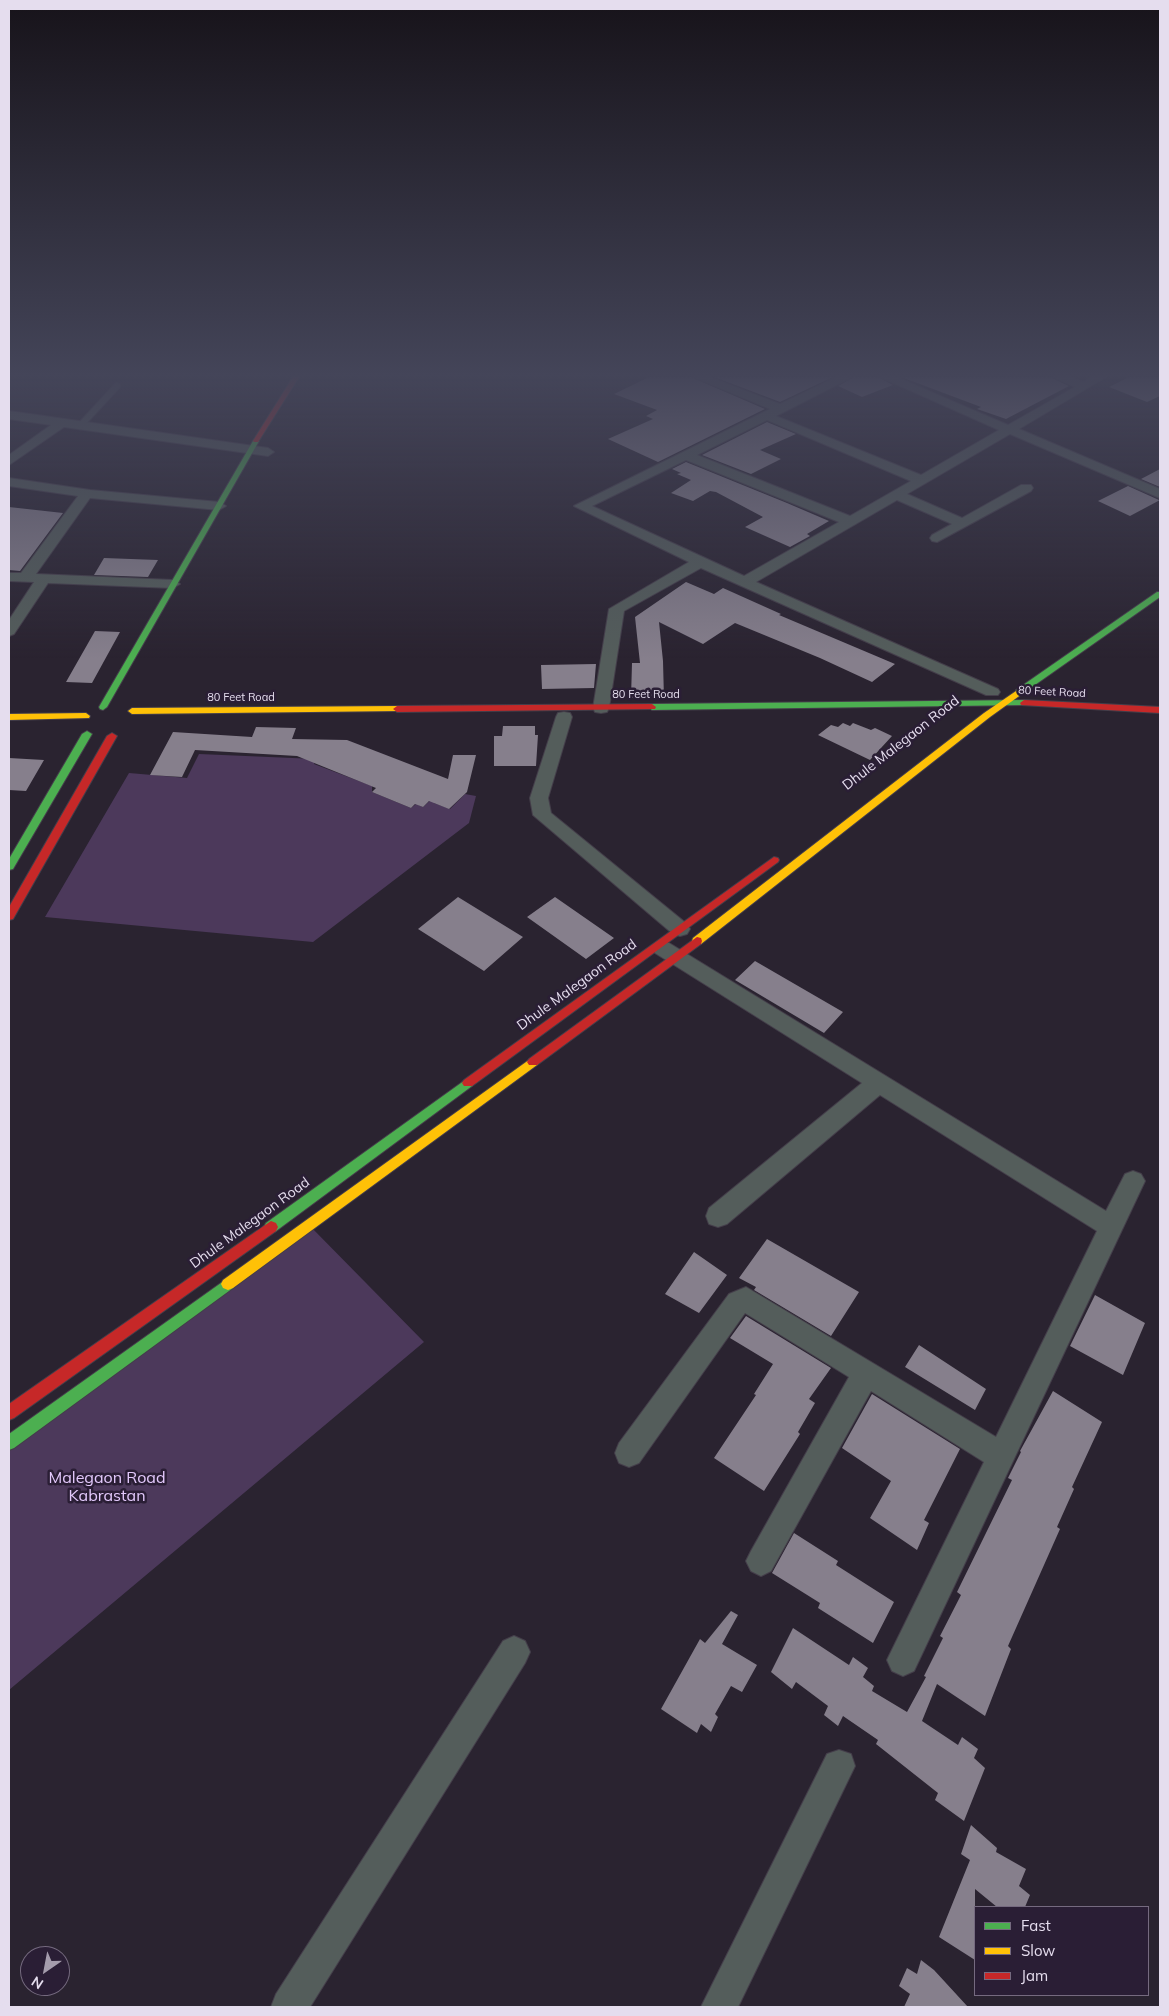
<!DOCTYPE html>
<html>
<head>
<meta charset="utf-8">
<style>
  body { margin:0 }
  #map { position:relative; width:1169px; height:2016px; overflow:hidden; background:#2a2330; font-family:Mulish,sans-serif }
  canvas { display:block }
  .frame { position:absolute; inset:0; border:10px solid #e5ddee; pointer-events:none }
  .legend { position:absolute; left:974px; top:1906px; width:175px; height:90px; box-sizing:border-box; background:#2a1e35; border:1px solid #756a7f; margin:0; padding:6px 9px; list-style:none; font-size:15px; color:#e5ddee }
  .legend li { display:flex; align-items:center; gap:10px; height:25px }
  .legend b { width:25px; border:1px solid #756a7f }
  .north { position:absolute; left:20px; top:1946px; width:50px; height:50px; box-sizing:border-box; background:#2a1e35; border:1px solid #756a7f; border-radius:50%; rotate:213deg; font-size:14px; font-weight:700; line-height:20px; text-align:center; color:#e5ddee }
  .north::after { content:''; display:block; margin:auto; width:18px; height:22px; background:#a49cac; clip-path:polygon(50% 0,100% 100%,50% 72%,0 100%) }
</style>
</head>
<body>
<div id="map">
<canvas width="1169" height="2016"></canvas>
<div class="frame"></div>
<ul class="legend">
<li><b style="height:6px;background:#4caf50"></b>Fast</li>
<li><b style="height:6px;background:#ffc107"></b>Slow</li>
<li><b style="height:6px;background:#c62828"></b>Jam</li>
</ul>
<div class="north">N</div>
</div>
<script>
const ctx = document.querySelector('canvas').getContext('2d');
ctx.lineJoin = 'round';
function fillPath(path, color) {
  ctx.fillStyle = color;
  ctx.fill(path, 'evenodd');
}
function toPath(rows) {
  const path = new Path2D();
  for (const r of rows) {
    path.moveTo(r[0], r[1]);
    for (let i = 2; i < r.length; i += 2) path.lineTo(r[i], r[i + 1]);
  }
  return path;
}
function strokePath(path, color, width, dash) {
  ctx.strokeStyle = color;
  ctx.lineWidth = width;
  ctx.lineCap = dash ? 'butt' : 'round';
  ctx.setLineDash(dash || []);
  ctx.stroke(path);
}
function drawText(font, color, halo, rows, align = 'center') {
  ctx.font = font + ' Mulish,sans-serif';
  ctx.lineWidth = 5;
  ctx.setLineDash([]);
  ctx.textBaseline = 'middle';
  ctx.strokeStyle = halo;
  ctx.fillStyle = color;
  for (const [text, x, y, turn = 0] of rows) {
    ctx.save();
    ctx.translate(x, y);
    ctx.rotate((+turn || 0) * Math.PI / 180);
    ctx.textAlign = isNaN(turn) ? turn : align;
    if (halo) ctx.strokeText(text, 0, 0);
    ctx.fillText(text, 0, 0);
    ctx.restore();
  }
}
const green = toPath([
  [199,754,316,759,314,764,372,786,372,792,411,808,416,804,423,807,435,796,434,803,450,809,465,794,476,796,469,823,313,942,45,917,129,773,187,778],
  [309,1225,424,1342,9,1690,9,1445]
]);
const building = toPath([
  [649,377,691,377,765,409,658,462,608,439,653,419,646,416,657,410,614,394],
  [714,377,833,377,780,402],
  [854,377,878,377,893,385,862,397,838,386],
  [901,377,1050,377,1069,386,1006,419,977,409,981,407],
  [1129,377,1160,377,1160,396,1147,402,1109,387],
  [767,422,796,434,760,450,781,459,751,474,702,455],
  [686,462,787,503,829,521,807,534,810,536,790,547,745,527,763,517,716,492,710,491,693,501,671,493,691,480,677,474,681,473,672,469],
  [1160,469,1160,487,1141,479],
  [1128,486,1159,500,1160,500,1130,516,1098,501],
  [9,507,63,513,20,571,9,570],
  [104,558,158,560,148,577,94,575],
  [686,582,714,594,723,588,781,614,779,615,895,664,872,682,820,658,735,623,703,644,659,622,663,661,664,699,631,698,632,663,640,663,635,617],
  [95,631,120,632,92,683,66,682],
  [596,664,594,688,542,689,541,665],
  [843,723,850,726,853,723,871,730,875,728,892,736,870,760,818,735,831,725,838,727],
  [503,726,535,726,535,735,538,735,536,766,494,766,494,736,502,736],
  [256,727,296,728,292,739,347,740,448,779,453,755,476,755,467,792,449,809,429,801,423,807,415,804,411,808,372,792,376,788,297,756,195,750,182,777,150,775,173,732,252,737],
  [9,758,44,760,26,791,9,790],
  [458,897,523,937,484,971,418,929],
  [555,897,614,938,586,959,527,917],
  [755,961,843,1012,824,1033,735,980],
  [767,1239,859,1292,831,1336,754,1290,756,1287,739,1278],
  [694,1252,727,1275,699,1313,665,1294],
  [1095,1295,1145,1323,1123,1375,1070,1346],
  [746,1316,831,1368,809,1399,815,1403,798,1432,800,1434,764,1491,714,1458,756,1395,754,1394,773,1364,730,1338],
  [919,1345,986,1389,975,1410,905,1367],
  [1053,1391,1102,1422,1072,1487,1074,1489,1057,1527,1060,1529,1008,1646,1011,1649,985,1716,937,1684,922,1721,958,1745,962,1737,978,1749,974,1758,985,1768,964,1821,935,1800,938,1793,876,1744,878,1740,843,1716,838,1726,824,1715,828,1706,796,1682,792,1689,771,1672,793,1628,849,1665,853,1657,868,1668,863,1677,874,1686,872,1691,907,1712,926,1677,924,1676,943,1638,940,1636,961,1595,957,1592,1012,1480,1008,1478,1021,1452,1020,1451],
  [872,1394,960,1449,924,1520,929,1523,917,1550,870,1518,891,1481,842,1448],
  [794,1533,838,1561,836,1565,894,1602,873,1643,818,1608,820,1603,772,1573],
  [731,1611,738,1615,722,1644,757,1665,742,1692,731,1686,715,1714,718,1717,711,1732,701,1724,697,1733,661,1709,700,1639,705,1643],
  [971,1825,997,1848,996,1852,1026,1869,1019,1886,1030,1895,1025,1907,997,1907,975,1889,975,1960,939,1937,970,1860,961,1854],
  [921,1960,934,1970,968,2007,904,2007,910,1994,899,1986,907,1968,917,1974]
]);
const lane = toPath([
  [80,426,117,386]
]);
const street = toPath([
  [693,377,709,377,780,404,837,377,852,377,776,416,921,475,999,430,880,377,896,377,1008,425,1075,387,1053,377,1070,377,1083,382,1092,377,1106,377,1019,429,1160,489,1160,498,1010,434,907,494,962,518,1021,485,1031,485,1033,488,1031,491,937,542,932,541,930,538,932,535,952,524,897,500,756,582,998,689,1000,692,998,695,986,695,701,568,624,611,609,708,607,712,601,713,595,712,593,708,609,609,689,562,574,506,770,409,693,377],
  [767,420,911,481,850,516,697,455,767,420],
  [686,460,839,522,744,576,592,506,686,460],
  [9,411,268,448,274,452,268,456,64,427,9,465,9,455,51,425,9,419,9,411],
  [9,478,90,490,219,502,226,506,219,510,90,498,36,574,173,580,180,584,173,588,48,583,14,634,9,636,9,620,34,582,9,581,9,573,21,573,78,496,9,486,9,478],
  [564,712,570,713,572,717,548,798,551,813,687,924,690,929,687,934,680,936,673,934,533,815,530,798,556,717,558,713,564,712],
  [662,941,669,943,1106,1211,1125,1174,1133,1171,1141,1174,1145,1181,914,1671,903,1676,892,1671,887,1660,984,1462,871,1391,771,1571,761,1576,751,1571,746,1561,751,1551,849,1377,745,1313,639,1463,629,1467,619,1463,615,1453,619,1443,729,1294,746,1287,996,1437,1097,1231,880,1095,727,1224,718,1227,709,1224,706,1216,709,1208,862,1083,655,953,652,948,655,943,662,941],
  [514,1636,525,1641,530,1652,525,1663,310,2007,271,2007,276,1994,503,1641,514,1636],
  [839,1750,851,1754,855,1766,738,2007,701,2007,827,1754,839,1750]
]);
const fast = toPath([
  [256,439,259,441,107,707,103,710,100,709,99,707,253,441,256,439],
  [1157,592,1160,592,1160,597,1022,694,1016,694,1016,690,1157,592],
  [1024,700,1028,703,1027,705,652,710,648,707,652,704,1024,700],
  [87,731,92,734,13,869,9,870,9,859,82,734,87,731],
  [468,1078,472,1080,474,1083,472,1086,276,1231,271,1233,266,1231,264,1227,266,1223,468,1078],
  [228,1278,233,1280,235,1284,233,1288,14,1448,9,1450,9,1434,228,1278]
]);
const slow = toPath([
  [1019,689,1022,690,1022,694,990,717,701,944,693,944,692,941,693,938,984,713,1019,689],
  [397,706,400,707,400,711,132,714,128,711,132,708,397,706],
  [86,713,90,716,89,718,9,720,9,714,86,713],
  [533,1057,537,1059,539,1062,537,1065,233,1288,228,1290,223,1288,221,1284,223,1280,533,1057]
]);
const jam = toPath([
  [293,377,299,377,258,442,254,442,253,441,293,377],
  [1024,700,1160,707,1160,713,1021,705,1020,703,1024,700],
  [652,704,656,707,655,709,397,712,393,709,397,706,652,704],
  [112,733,117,736,13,919,9,920,9,907,107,736,112,733],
  [774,857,778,858,779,860,778,862,472,1086,464,1086,462,1083,464,1080,774,857],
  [697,937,701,938,702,941,701,944,537,1065,529,1065,527,1062,529,1059,697,937],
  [271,1221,276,1223,278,1227,276,1231,14,1418,9,1420,9,1404,271,1221]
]);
const farStreetnames = [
  ["80 Feet Road",1052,692,3],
  ["80 Feet Road",646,695],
  ["80 Feet Road",241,698]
];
const streetNames = [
  ["Dhule Malegaon Road",901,743,-38],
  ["Dhule Malegaon Road",577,985,-36],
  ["Dhule Malegaon Road",250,1223,-36]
];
const nearParknames = [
  ["Malegaon Road",107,1478],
  ["Kabrastan",107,1496]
];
fillPath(green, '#4c395b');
fillPath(building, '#867f8c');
strokePath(lane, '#443e4a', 8);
strokePath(street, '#443e4a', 2);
strokePath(fast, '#443e4a', 2);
strokePath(slow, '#443e4a', 2);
strokePath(jam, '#443e4a', 2);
strokePath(lane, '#545d5b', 6);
fillPath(street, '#545d5b');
fillPath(fast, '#4caf50');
fillPath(slow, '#ffc107');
fillPath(jam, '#c62828');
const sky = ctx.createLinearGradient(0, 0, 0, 659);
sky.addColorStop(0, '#17131a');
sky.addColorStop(0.57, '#444559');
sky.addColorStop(1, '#44455900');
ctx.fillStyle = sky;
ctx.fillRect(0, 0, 1169, 659);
drawText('11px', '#e5ddee', '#2a1e35', farStreetnames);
drawText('14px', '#e5ddee', '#2a1e35', streetNames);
drawText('16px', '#e3c9fc', '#2a1e35', nearParknames);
</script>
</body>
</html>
